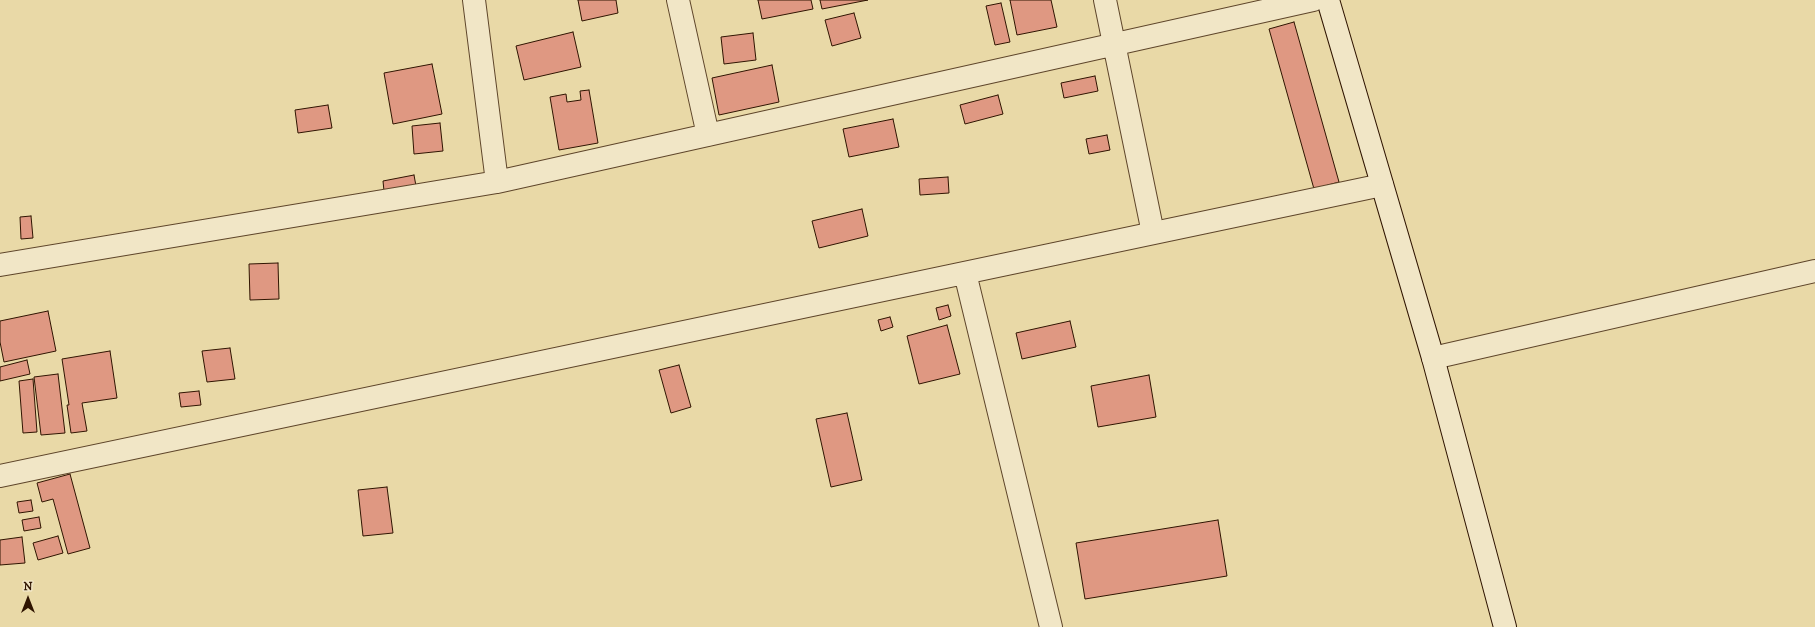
<!DOCTYPE html>
<html>
<head>
<meta charset="utf-8">
<style>
  body { margin:0 }
  #map { position:relative; width:1815px; height:627px; overflow:hidden; background:#e9d9a7; font-family:"IM FELL DW Pica",serif }
  canvas { display:block }
  .north { position:absolute; left:8px; top:579px; width:40px; height:40px; -webkit-text-stroke:3px #f1e6c6; paint-order:stroke; rotate:0deg; font-size:11px; font-weight:700; line-height:16px; text-align:center; color:#2f1401 }
  .north::after { content:''; display:block; margin:auto; width:14px; height:18px; background:#2f1401; clip-path:polygon(50% 0,100% 100%,50% 72%,0 100%) }
</style>
</head>
<body>
<div id="map">
<canvas width="1815" height="627"></canvas>
<div class="north">N</div>
</div>
<script>
const ctx = document.querySelector('canvas').getContext('2d');
ctx.lineJoin = 'round';
function fillPath(path, color) {
  ctx.fillStyle = color;
  ctx.fill(path, 'evenodd');
}
function toPath(rows) {
  const path = new Path2D();
  for (const r of rows) {
    path.moveTo(r[0], r[1]);
    for (let i = 2; i < r.length; i += 2) path.lineTo(r[i], r[i + 1]);
  }
  return path;
}
function strokePath(path, color, width, dash) {
  ctx.strokeStyle = color;
  ctx.lineWidth = width;
  ctx.lineCap = dash ? 'butt' : 'round';
  ctx.setLineDash(dash || []);
  ctx.stroke(path);
}
const building = toPath([
  [578,0,616,0,618,13,582,21,578,0],
  [758,0,811,0,813,9,762,19,758,0],
  [820,0,868,0,822,9,820,0],
  [1010,0,1051,0,1057,27,1017,35,1010,0],
  [1001,3,1010,42,995,45,986,6,1001,3],
  [854,13,861,38,832,46,825,20,854,13],
  [1294,22,1339,182,1314,189,1269,29,1294,22],
  [573,32,581,67,524,80,516,46,573,32],
  [753,33,756,60,724,64,721,37,753,33],
  [432,64,442,114,393,124,384,73,432,64],
  [772,65,779,102,719,115,712,78,772,65],
  [1095,76,1098,91,1064,98,1061,83,1095,76],
  [589,90,598,143,559,150,550,97,566,94,567,102,581,100,580,91,589,90],
  [998,95,1003,114,965,124,960,105,998,95],
  [328,105,332,128,298,133,295,110,328,105],
  [893,119,899,147,849,157,843,129,893,119],
  [440,123,443,151,414,154,412,126,440,123],
  [1107,135,1110,150,1089,154,1086,139,1107,135],
  [414,175,416,186,384,191,383,181,414,175],
  [948,177,949,193,920,195,919,179,948,177],
  [862,209,868,236,819,248,812,221,862,209],
  [31,216,33,238,21,239,20,217,31,216],
  [278,263,279,299,250,300,249,264,278,263],
  [948,305,951,316,939,320,936,308,948,305],
  [48,311,56,351,4,362,0,342,0,321,48,311],
  [890,317,893,327,881,331,878,320,890,317],
  [1070,321,1076,347,1022,359,1016,333,1070,321],
  [947,325,960,374,919,384,907,336,947,325],
  [230,348,235,379,207,382,202,351,230,348],
  [110,351,117,398,82,403,87,431,71,433,67,405,69,405,62,359,110,351],
  [27,360,30,374,0,381,0,367,27,360],
  [679,365,691,407,671,413,659,370,679,365],
  [58,374,65,433,41,435,34,377,58,374],
  [1149,375,1156,417,1098,427,1091,386,1149,375],
  [33,379,37,432,23,433,19,381,33,379],
  [199,391,201,405,181,407,179,393,199,391],
  [847,413,862,480,831,487,816,419,847,413],
  [70,474,90,548,68,554,53,499,42,502,37,483,70,474],
  [387,487,393,533,363,536,358,490,387,487],
  [31,500,33,511,19,513,17,502,31,500],
  [39,517,41,528,24,531,22,520,39,517],
  [1218,520,1227,576,1085,599,1076,543,1218,520],
  [58,536,63,553,38,560,33,543,58,536],
  [22,537,25,563,0,565,0,540,22,537]
]);
const minor = toPath([
  [474,0,497,182],
  [678,0,708,135],
  [1105,0,1153,233],
  [0,265,497,182,1313,0],
  [965,273,1051,627],
  [1433,358,1815,271],
  [0,476,1382,185]
]);
const secondary = toPath([
  [1328,0,1433,358,1505,627]
]);
fillPath(building, '#df9882');
strokePath(building, '#2f1401', 1);
strokePath(minor, '#5e452a', 24);
strokePath(secondary, '#2f1401', 24);
strokePath(minor, '#f1e6c6', 22);
strokePath(secondary, '#f1e6c6', 22);
</script>
</body>
</html>
